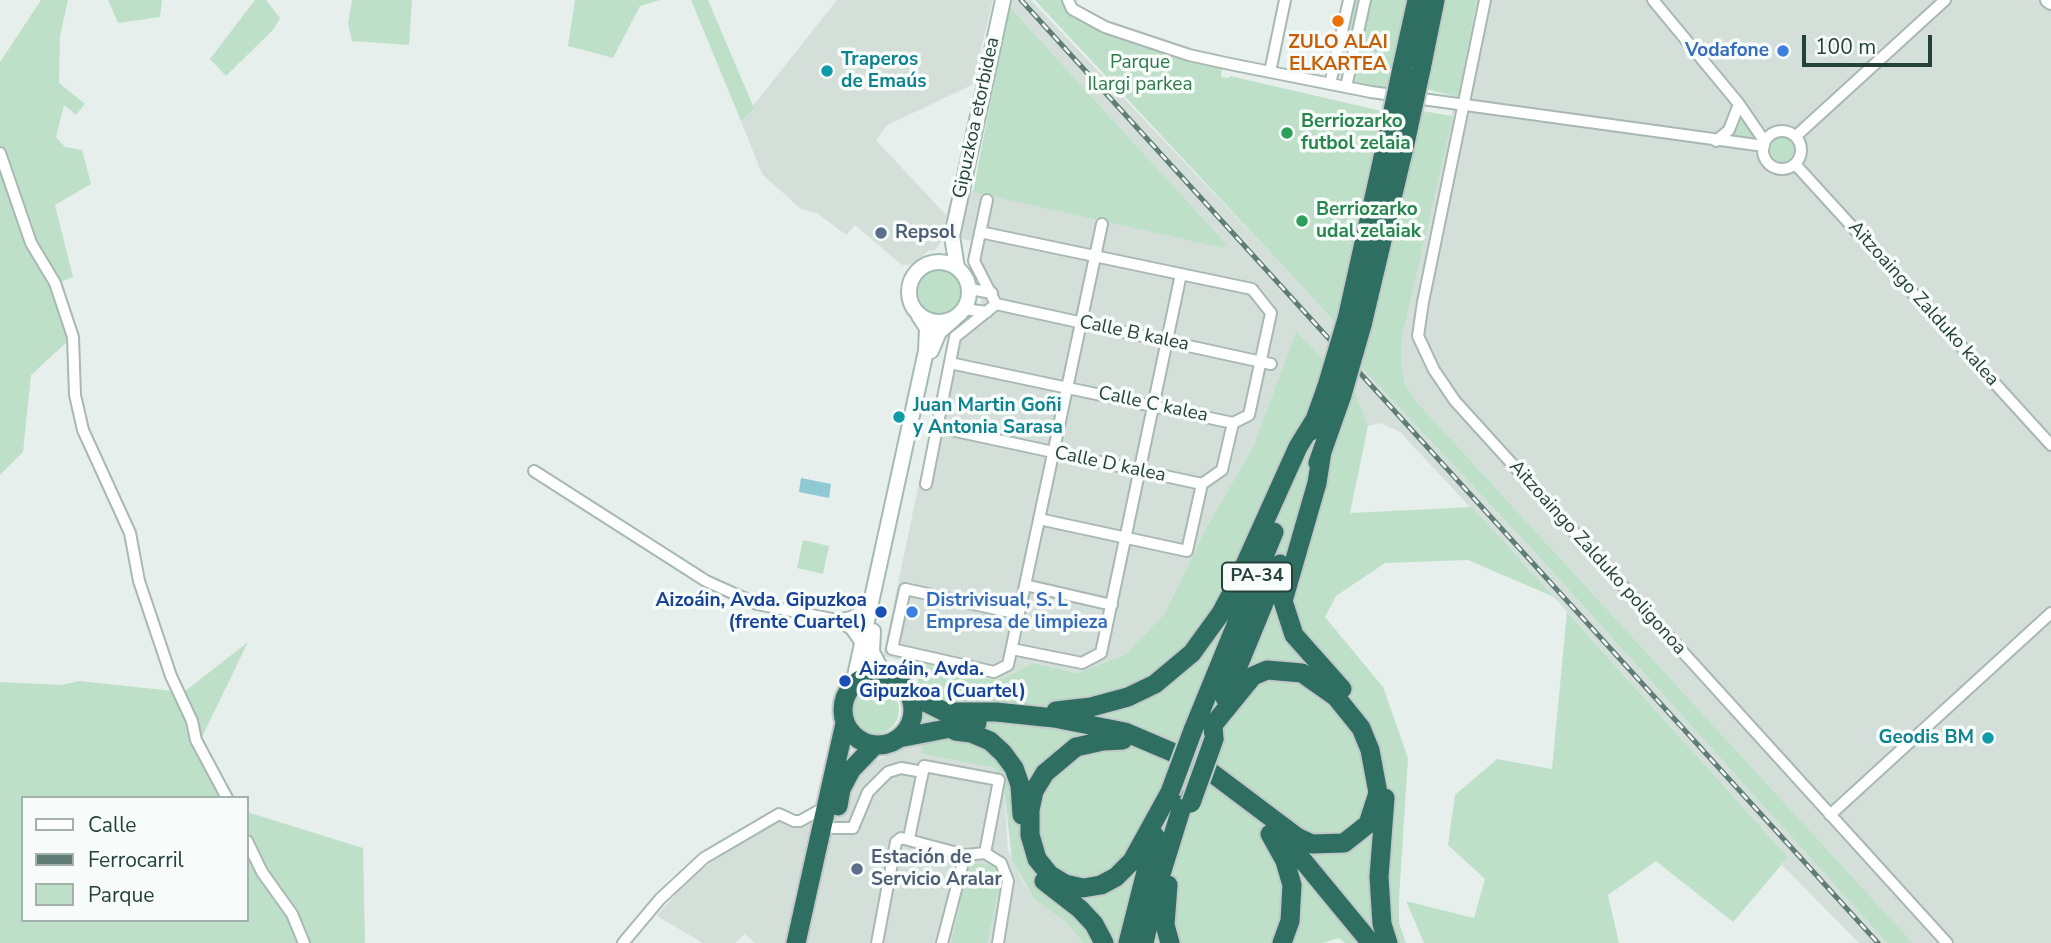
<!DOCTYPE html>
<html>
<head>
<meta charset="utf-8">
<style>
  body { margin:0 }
  #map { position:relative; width:2051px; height:943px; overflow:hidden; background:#e6efeb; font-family:"Nunito Sans",sans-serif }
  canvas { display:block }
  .legend { position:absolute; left:21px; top:796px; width:228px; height:126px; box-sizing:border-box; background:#f7fbf9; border:2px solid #a3b1ad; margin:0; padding:9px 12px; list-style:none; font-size:21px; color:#24423a }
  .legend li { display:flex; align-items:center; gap:14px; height:35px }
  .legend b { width:35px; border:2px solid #a3b1ad }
  .scale { position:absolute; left:1802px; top:35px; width:130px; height:32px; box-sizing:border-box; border:4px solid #24423a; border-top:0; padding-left:9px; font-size:21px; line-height:24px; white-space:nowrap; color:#24423a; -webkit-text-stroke:5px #f7fbf9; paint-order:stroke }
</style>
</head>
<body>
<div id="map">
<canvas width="2051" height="943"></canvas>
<ul class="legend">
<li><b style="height:9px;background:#fff"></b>Calle</li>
<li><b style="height:9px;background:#5f7d75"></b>Ferrocarril</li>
<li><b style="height:19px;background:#bfe0c8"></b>Parque</li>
</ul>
<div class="scale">100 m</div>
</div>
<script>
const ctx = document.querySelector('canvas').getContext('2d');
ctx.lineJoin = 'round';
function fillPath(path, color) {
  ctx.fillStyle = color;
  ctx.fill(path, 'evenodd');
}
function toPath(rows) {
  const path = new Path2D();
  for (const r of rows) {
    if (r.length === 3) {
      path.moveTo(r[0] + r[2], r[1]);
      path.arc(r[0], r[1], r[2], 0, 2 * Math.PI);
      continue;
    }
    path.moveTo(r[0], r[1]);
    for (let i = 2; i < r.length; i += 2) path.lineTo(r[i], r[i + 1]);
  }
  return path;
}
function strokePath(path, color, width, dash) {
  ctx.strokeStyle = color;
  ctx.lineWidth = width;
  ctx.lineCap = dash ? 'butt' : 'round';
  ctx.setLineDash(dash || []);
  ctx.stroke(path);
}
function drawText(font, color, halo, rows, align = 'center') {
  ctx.font = font + ' "Nunito Sans",sans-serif';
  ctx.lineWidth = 7;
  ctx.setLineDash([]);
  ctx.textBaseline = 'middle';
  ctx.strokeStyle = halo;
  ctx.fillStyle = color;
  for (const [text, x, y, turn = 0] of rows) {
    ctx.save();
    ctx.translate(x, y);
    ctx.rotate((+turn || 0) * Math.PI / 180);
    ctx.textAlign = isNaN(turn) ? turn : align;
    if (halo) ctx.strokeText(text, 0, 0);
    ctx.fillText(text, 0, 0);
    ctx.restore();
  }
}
const built = toPath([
  [837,0,993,0,972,85,887,125,876,140,946,215,955,188,985,193,1172,185,1009,6,1011,0,1031,0,1364,352,1360,366,1532,549,1887,943,1859,943,1782,865,1788,857,1554,597,1400,432,1380,423,1368,426,1354,390,1296,331,1253,447,1206,528,1165,613,1126,654,1077,673,1033,663,998,681,883,656,950,334,980,307,982,292,967,261,971,241,946,235,935,250,928,251,913,264,902,265,855,225,846,235,817,213,801,209,762,174,741,121],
  [1477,0,2051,0,2051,943,1913,943,1415,400,1405,384,1401,363,1402,337],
  [921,741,923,754,995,768,1004,788,1008,850,1022,880,1034,899,1067,923,1083,943,755,943,745,934,735,943,703,943,657,916,687,881,713,861,782,818,796,820,850,787,873,762]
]);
const green = toPath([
  [41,0,68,0,60,36,59,83,85,104,76,115,64,105,56,137,65,147,82,150,91,184,55,205,73,277,55,284,68,341,31,375,23,452,0,475,0,62],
  [108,0,162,0,160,17,118,23],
  [255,0,266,0,280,18,274,29,226,76,210,59],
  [352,0,412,0,409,45,352,41,348,24],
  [575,0,660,0,640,6,613,58,568,46],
  [691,0,708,0,754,108,741,121],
  [1035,0,1062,0,1074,16,1109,35,1185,61,1222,69,1221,77,1229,78,1230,76,1386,112,1336,323],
  [1355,0,1409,0,1390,90,1342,79,1338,73],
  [1444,0,1477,0,1458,97,1425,89],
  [1009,6,1226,244,1223,248,973,192],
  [1422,111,1453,116,1402,337,1401,363,1405,384,1415,400,1913,943,1887,943,1532,549,1360,366],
  [1741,118,1756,137,1732,136],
  [1784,150,13],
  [940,291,26],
  [1296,331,1354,390,1368,426,1350,513,1472,507,1554,597,1468,560,1385,563,1336,596,1325,617,1383,687,1408,758,1399,898,1399,923,1406,943,1345,943,1339,938,1322,943,1083,943,1067,923,1034,899,1012,860,1004,788,995,768,922,754,917,663,998,681,1033,663,1077,673,1126,654,1165,613,1206,528,1253,447],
  [803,540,829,546,823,574,797,568],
  [1567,612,1788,857,1733,922,1656,861,1608,895,1619,943,1424,943,1406,901,1474,918,1485,879,1448,845,1455,795,1497,759,1552,769],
  [248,642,202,737,235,798,23,798,23,920,247,920,247,812,363,848,365,943,0,943,0,682,62,685,79,681,173,691,180,695],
  [875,710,24],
  [975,863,993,866,1001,879,987,943,951,943,967,871]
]);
const water = toPath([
  [801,478,831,484,829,498,799,492]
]);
const street = toPath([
  [1068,0,1072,9,1105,27,1189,55,1230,64,1371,92,1764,146],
  [1485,0,1423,302,1418,336,1434,370,1455,401,1947,943],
  [1653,0,1739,104,1765,142],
  [1270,72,1285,0],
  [1330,84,1349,0],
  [1346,87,1365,0],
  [1782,150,19],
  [1796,136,1945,0],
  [1716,141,1729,130,1739,104],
  [0,153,31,243,55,283,73,337,75,395,83,430,130,533,139,581,171,676,192,721,196,740,227,798],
  [1795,164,2051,445],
  [980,232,1252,289,1271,313,1249,415,1233,423,1222,470,1202,484,1187,551,1039,519],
  [970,289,992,293],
  [996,304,1271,364],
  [964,309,987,312],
  [950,363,1233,423],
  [937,427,1202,484],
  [534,471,706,581,757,604,837,620,851,629,862,645],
  [926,484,955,337,996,304,974,261,987,200],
  [1025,585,1112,605],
  [1019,614,905,589,892,649,994,672,1008,665,1102,224],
  [837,620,851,617,871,606],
  [1012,649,1082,663,1101,653,1181,274],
  [1830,815,2051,613],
  [833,828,853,828,868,792,888,772,901,768,923,772],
  [909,838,924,766,999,780,985,853],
  [247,841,262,872,292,914,304,943],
  [623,943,660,899,704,858,779,814,794,821,800,821,825,807],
  [877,943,896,842,901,838,965,855,985,853,1001,863,1008,881,998,943],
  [942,943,965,855]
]);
const secondary = toPath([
  [2048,0,2051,2],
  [939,292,30],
  [957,268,952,236,1003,0],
  [931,351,939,332,954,319],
  [873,631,872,652,884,675],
  [853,685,926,351,927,328,919,316]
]);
const highway = toPath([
  [1402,68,1417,0],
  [1421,69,1435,0],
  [1347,319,1388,135],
  [1362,325,1406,139],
  [1311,431,1327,386],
  [1322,451,1317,483,1283,601,1294,635,1342,689],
  [1318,463,1342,395],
  [878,710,35],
  [909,694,945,712,996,712,1054,718,1125,732,1200,764,1297,837,1312,844,1344,843,1368,824,1378,793,1370,750,1361,728,1336,697,1302,673,1267,670,1253,676,1213,725,1214,739],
  [1225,698,1280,564],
  [1056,711,1091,707,1128,697,1155,684,1192,653,1221,613,1235,587,1298,447,1314,421],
  [1193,730,1274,532],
  [955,731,971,733,990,741,1003,753,1014,768,1020,785,1022,815],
  [899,738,977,723],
  [1123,740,1103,741,1076,747,1045,773,1034,791,1030,810,1030,835,1037,859,1050,875,1065,884,1083,888,1101,885,1116,877,1132,861,1170,792],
  [1385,798,1379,877,1382,924,1388,943],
  [838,806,841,789,851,770,875,745],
  [1270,834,1285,861,1292,885,1290,921,1282,943],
  [1281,834,1371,943],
  [1044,881,1080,909,1094,924,1104,943],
  [1168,885,1165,925,1170,943],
  [796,943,845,723],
  [1128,943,1155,836],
  [1144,943,1157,887,1184,800]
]);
const rail = toPath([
  [1021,0,1878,943]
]);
const highwayBridge = toPath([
  [1388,135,1402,68],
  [1406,139,1421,69],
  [1327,386,1347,319],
  [1342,395,1362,325],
  [1170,792,1193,730],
  [1191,803,1214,739]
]);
const markers = [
  [1338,21,7,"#e8710a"],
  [1783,51,7,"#3f7fe0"],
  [827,71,7,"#0f9aa8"],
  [1287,133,7,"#2e9e5b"],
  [1302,221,7,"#2e9e5b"],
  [881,233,7,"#5c6f8a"],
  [899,417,7,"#0f9aa8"],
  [881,612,7,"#1a4fb4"],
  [912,612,7,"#3f7fe0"],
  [845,681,7,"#1a4fb4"],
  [1988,738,7,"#0f9aa8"],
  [857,869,7,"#5c6f8a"]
];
const shields = [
  [1257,577,70]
];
const shieldNames = [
  ["PA-34",1257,577]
];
const foodNames = [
  ["ZULO ALAI",1338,43],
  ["ELKARTEA",1338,65]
];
const shopNames = [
  ["Vodafone",1769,51],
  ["Distrivisual, S. L",926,601,"left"],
  ["Empresa de limpieza",926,623,"left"]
];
const cultureNames = [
  ["Traperos",841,60],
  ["de Emaús",841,82],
  ["Juan Martin Goñi",913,406],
  ["y Antonia Sarasa",913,428],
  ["Geodis BM",1974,738,"right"]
];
const parkNames = [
  ["Parque",1140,63],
  ["Ilargi parkea",1140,85]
];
const streetNames = [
  ["Gipuzkoa etorbidea",977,118,-78],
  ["Aitzoaingo Zalduko kalea",1923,304,48],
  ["Calle B kalea",1134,334,12],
  ["Calle C kalea",1153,405,12],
  ["Calle D kalea",1110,465,12],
  ["Aitzoaingo Zalduko poligonoa",1597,558,48]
];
const leisureNames = [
  ["Berriozarko",1301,122],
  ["futbol zelaia",1301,144],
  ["Berriozarko",1316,210],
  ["udal zelaiak",1316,232]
];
const serviceNames = [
  ["Repsol",895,233],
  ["Estación de",871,858],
  ["Servicio Aralar",871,880]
];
const transitNames = [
  ["Aizoáin, Avda. Gipuzkoa",867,601],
  ["(frente Cuartel)",867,623],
  ["Aizoáin, Avda.",859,670,"left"],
  ["Gipuzkoa (Cuartel)",859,692,"left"]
];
fillPath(built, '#d4dfda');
fillPath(green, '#bfe0c8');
fillPath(water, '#8ec9d4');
strokePath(street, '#a8b8b2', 14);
strokePath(secondary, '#a4bbb3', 18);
strokePath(highway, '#c2cac8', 23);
strokePath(street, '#fff', 10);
strokePath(secondary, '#fff', 14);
strokePath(highway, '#2f6f62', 19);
strokePath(rail, '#5f7d75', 5);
strokePath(rail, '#f7fbf9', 2.5, [8]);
strokePath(highwayBridge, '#c2cac8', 23, []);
strokePath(highwayBridge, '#2f6f62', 19);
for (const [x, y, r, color] of markers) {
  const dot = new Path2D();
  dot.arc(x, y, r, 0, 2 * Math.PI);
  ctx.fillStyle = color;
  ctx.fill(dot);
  strokePath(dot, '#f7fbf9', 2.5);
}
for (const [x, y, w] of shields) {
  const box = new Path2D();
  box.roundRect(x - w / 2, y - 14.5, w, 29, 5);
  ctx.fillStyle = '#f7fbf9';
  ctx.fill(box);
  strokePath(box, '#24423a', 2);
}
drawText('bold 18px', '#24423a', null, shieldNames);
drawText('bold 19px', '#c56008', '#f7fbf9', foodNames);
drawText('bold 19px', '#366cbe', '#f7fbf9', shopNames, 'right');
drawText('bold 19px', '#0d838f', '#f7fbf9', cultureNames, 'left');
drawText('19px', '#2d7a4b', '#f7fbf9', parkNames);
drawText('19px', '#24423a', '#f7fbf9', streetNames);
drawText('bold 19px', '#27864d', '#f7fbf9', leisureNames, 'left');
drawText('bold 19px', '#4e5e75', '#f7fbf9', serviceNames, 'left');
drawText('bold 19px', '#164399', '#f7fbf9', transitNames, 'right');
</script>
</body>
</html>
